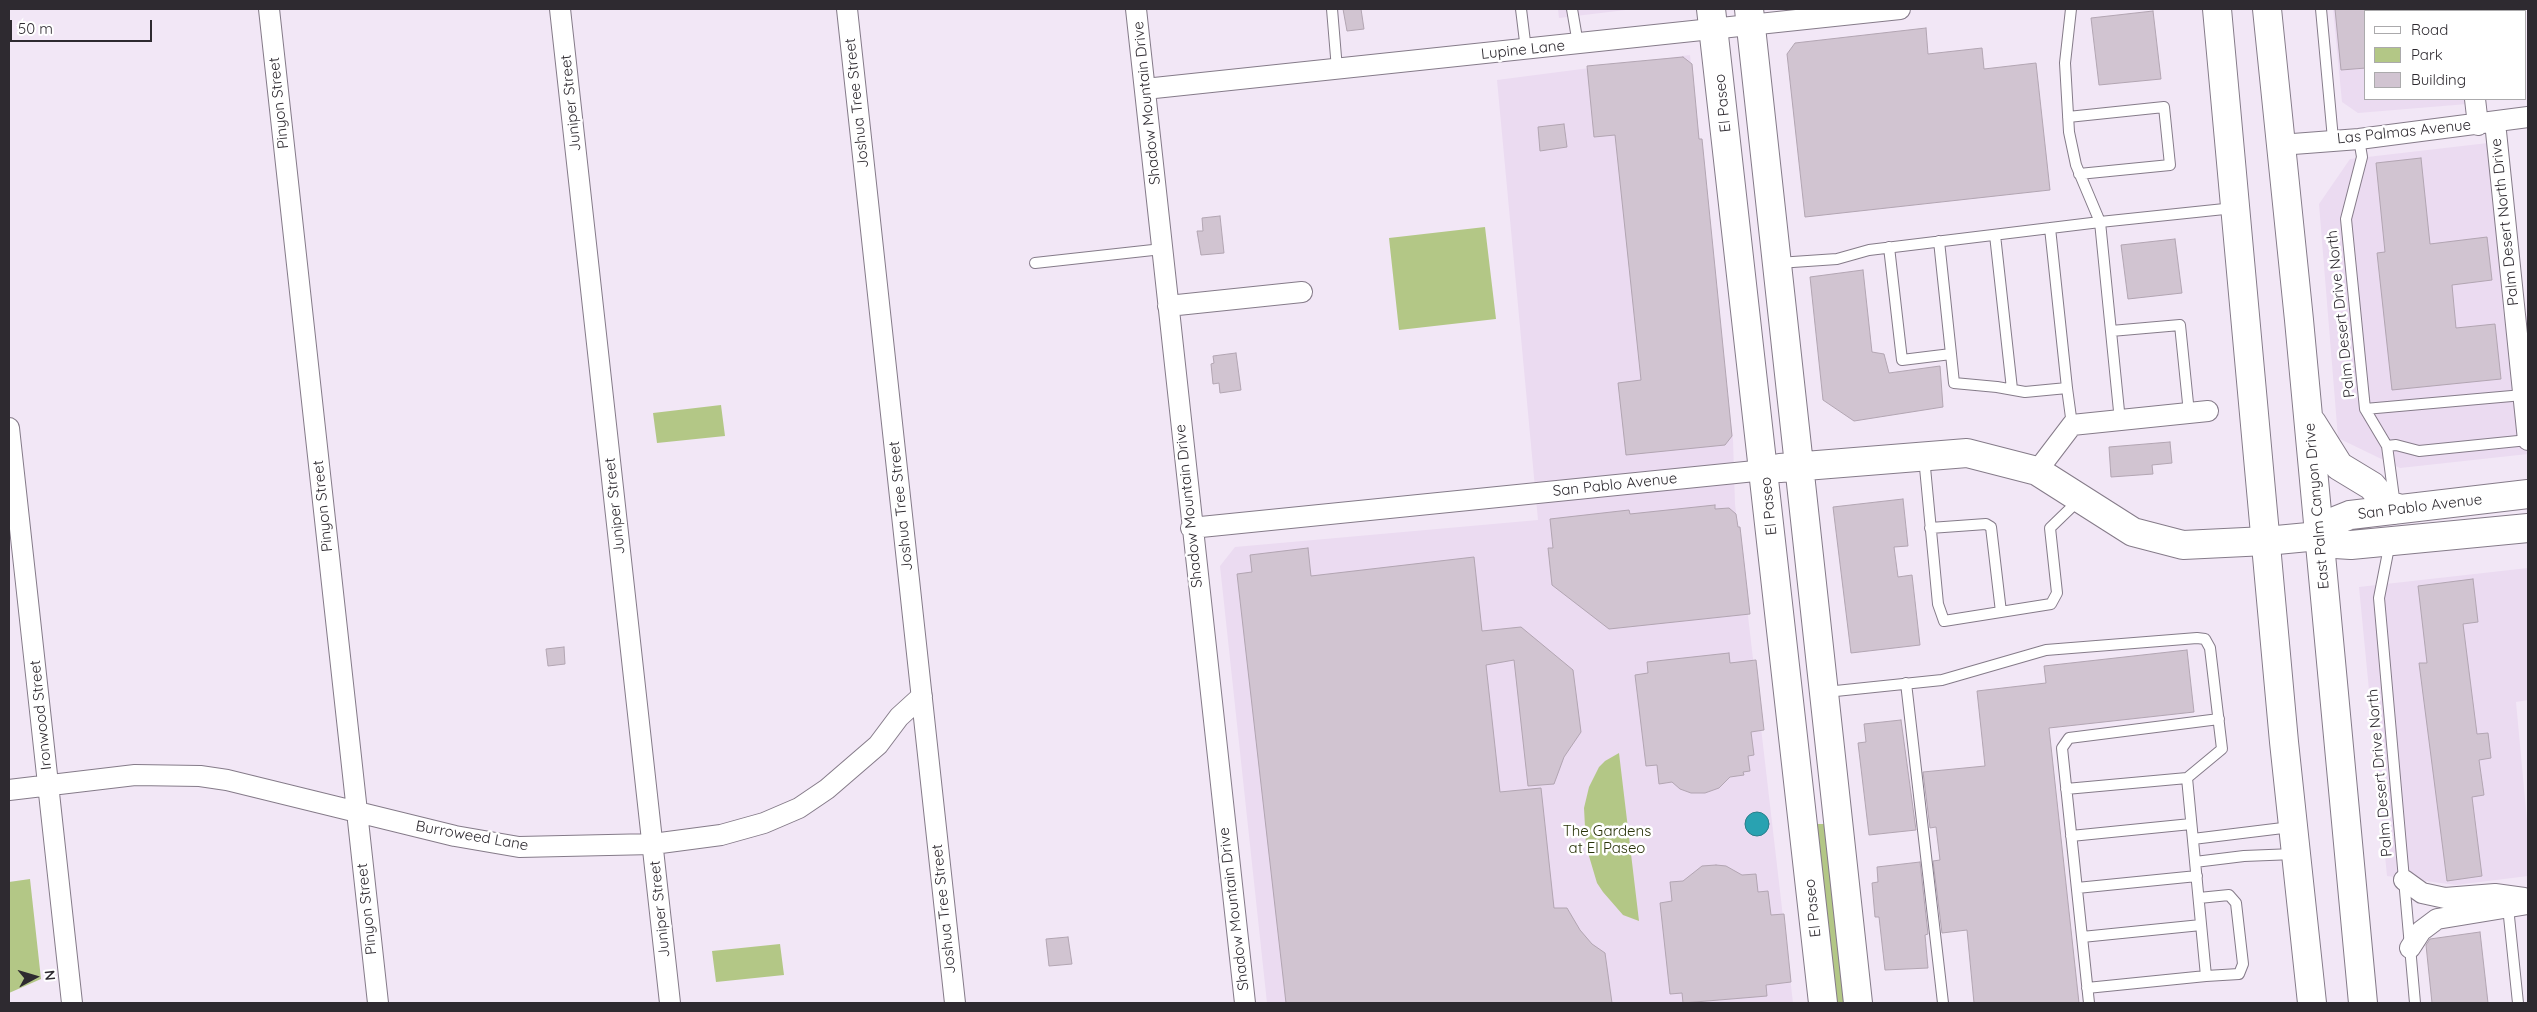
<!DOCTYPE html>
<html>
<head>
<meta charset="utf-8">
<style>
  body { margin:0 }
  #map { position:relative; width:2537px; height:1012px; overflow:hidden; background:#f2e7f6; font-family:Quicksand,sans-serif }
  canvas { display:block }
  .frame { position:absolute; inset:0; border:10px solid #2e2a30; pointer-events:none }
  .legend { position:absolute; left:2364px; top:10px; width:162px; height:90px; box-sizing:border-box; background:#fff; border:1px solid #abaaac; margin:0; padding:6px 9px; list-style:none; font-size:15px; color:#2e2a30 }
  .legend li { display:flex; align-items:center; gap:10px; height:25px }
  .legend b { width:25px; border:1px solid #abaaac }
  .north { position:absolute; left:10px; top:952px; width:50px; height:50px; -webkit-text-stroke:4px #fff; paint-order:stroke; rotate:84deg; font-size:14px; font-weight:700; line-height:20px; text-align:center; color:#2e2a30 }
  .north::after { content:''; display:block; margin:auto; width:18px; height:22px; background:#2e2a30; clip-path:polygon(50% 0,100% 100%,50% 72%,0 100%) }
  .scale { position:absolute; left:10px; top:20px; width:142px; height:22px; box-sizing:border-box; border:2px solid #2e2a30; border-top:0; padding-left:6px; font-size:15px; line-height:18px; white-space:nowrap; color:#2e2a30; -webkit-text-stroke:4px #fff; paint-order:stroke }
</style>
</head>
<body>
<div id="map">
<canvas width="2537" height="1012"></canvas>
<div class="frame"></div>
<ul class="legend">
<li><b style="height:6px;background:#fff"></b>Road</li>
<li><b style="height:14px;background:#b3c786"></b>Park</li>
<li><b style="height:14px;background:#d1c4d1"></b>Building</li>
</ul>
<div class="north">N</div>
<div class="scale">50 m</div>
</div>
<script>
const ctx = document.querySelector('canvas').getContext('2d');
ctx.lineJoin = 'round';
function fillPath(path, color) {
  ctx.fillStyle = color;
  ctx.fill(path, 'evenodd');
}
function toPath(rows) {
  const path = new Path2D();
  for (const r of rows) {
    if (r.length === 3) {
      path.moveTo(r[0] + r[2], r[1]);
      path.arc(r[0], r[1], r[2], 0, 2 * Math.PI);
      continue;
    }
    path.moveTo(r[0], r[1]);
    for (let i = 2; i < r.length; i += 2) path.lineTo(r[i], r[i + 1]);
  }
  return path;
}
function strokePath(path, color, width, dash) {
  ctx.strokeStyle = color;
  ctx.lineWidth = width;
  ctx.lineCap = dash ? 'butt' : 'round';
  ctx.setLineDash(dash || []);
  ctx.stroke(path);
}
function drawText(font, color, halo, rows, align = 'center') {
  ctx.font = font + ' Quicksand,sans-serif';
  ctx.lineWidth = 5;
  ctx.setLineDash([]);
  ctx.textBaseline = 'middle';
  ctx.strokeStyle = halo;
  ctx.fillStyle = color;
  for (const [text, x, y, turn = 0] of rows) {
    ctx.save();
    ctx.translate(x, y);
    ctx.rotate((+turn || 0) * Math.PI / 180);
    ctx.textAlign = isNaN(turn) ? turn : align;
    if (halo) ctx.strokeText(text, 0, 0);
    ctx.fillText(text, 0, 0);
    ctx.restore();
  }
}
const built = toPath([
  [1558,9,1634,9,1559,18],
  [2333,9,2458,9,2459,11,2366,11,2366,99,2467,99,2467,104,2358,113,2342,102],
  [1690,55,1733,440,1735,504,1793,1003,1267,1003,1220,566,1235,547,1538,520,1497,80],
  [2488,143,2504,318,2528,316,2528,454,2400,468,2338,438,2319,204,2350,159],
  [2528,568,2528,700,2516,702,2528,831,2528,876,2456,885,2387,876,2359,587]
]);
const green = toPath([
  [1485,227,1496,319,1399,330,1389,238],
  [721,405,725,436,657,443,653,413],
  [1619,753,1639,921,1623,915,1603,892,1597,883,1586,846,1584,808,1589,787,1599,767,1605,761],
  [1818,824,1824,824,1829,827,1848,1003,1835,1003,1815,829],
  [30,879,41,979,9,993,9,882],
  [780,944,784,975,716,982,712,951]
]);
const water = toPath([
  [1757,824,12]
]);
const building = toPath([
  [1343,9,1361,9,1364,29,1347,31,1343,9],
  [2335,9,2366,9,2366,68,2341,70,2335,9],
  [2153,11,2161,79,2099,85,2091,18,2153,11],
  [1926,28,1928,54,1982,48,1984,69,2036,63,2050,190,1805,217,1787,54,1795,43,1926,28],
  [1683,57,1692,64,1699,139,1702,139,1732,436,1725,445,1626,455,1618,383,1641,380,1615,135,1594,137,1587,66,1683,57],
  [1564,124,1567,147,1540,151,1538,127,1564,124],
  [2421,158,2430,244,2487,237,2492,280,2452,285,2456,328,2495,324,2501,379,2392,390,2377,253,2385,252,2376,163,2421,158],
  [1220,216,1224,253,1201,255,1197,231,1203,231,1202,218,1220,216],
  [2175,239,2182,293,2128,299,2121,245,2175,239],
  [1863,270,1872,352,1884,354,1889,373,1940,366,1943,407,1854,421,1823,400,1810,277,1863,270],
  [1236,353,1241,390,1220,393,1219,383,1213,384,1211,364,1214,363,1213,356,1236,353],
  [2170,442,2172,463,2152,465,2153,474,2111,477,2109,447,2170,442],
  [1903,499,1908,546,1894,547,1898,577,1912,575,1920,645,1851,653,1833,507,1903,499],
  [1715,505,1715,509,1729,508,1736,514,1738,527,1740,527,1750,614,1609,629,1552,585,1548,548,1553,548,1550,519,1629,510,1630,514,1715,505],
  [1308,548,1311,576,1474,557,1482,631,1521,627,1573,670,1581,732,1564,757,1554,784,1528,786,1514,660,1486,665,1500,792,1541,788,1554,908,1567,908,1580,930,1592,944,1605,953,1612,1003,1286,1003,1237,574,1252,572,1250,555,1308,548],
  [2473,579,2478,622,2463,624,2477,734,2488,733,2491,758,2479,760,2484,795,2472,797,2482,876,2447,881,2419,663,2427,663,2418,586,2473,579],
  [564,647,565,664,548,666,546,649,564,647],
  [2187,650,2194,712,2049,728,2079,1003,1974,1003,1967,930,1942,933,1933,861,1940,860,1936,827,1930,828,1923,772,1985,766,1977,691,2046,683,2044,666,2187,650],
  [1729,653,1730,663,1756,660,1764,730,1751,732,1754,755,1748,756,1750,771,1743,772,1744,775,1730,777,1719,788,1705,793,1691,793,1680,789,1672,782,1659,784,1657,765,1646,766,1635,675,1648,673,1647,662,1729,653],
  [1901,720,1916,830,1869,835,1858,743,1866,742,1864,724,1901,720],
  [1920,862,1928,934,1925,935,1928,968,1885,970,1879,917,1875,917,1872,883,1878,882,1877,867,1920,862],
  [1716,865,1726,866,1742,875,1756,874,1758,892,1768,891,1771,915,1784,914,1791,982,1766,985,1767,996,1683,1003,1682,993,1670,994,1660,903,1672,901,1670,882,1683,881,1702,866,1716,865],
  [2480,932,2488,1003,2432,1003,2426,945,2430,939,2480,932],
  [1068,937,1072,964,1049,966,1046,939,1068,937]
]);
const lane = toPath([
  [1332,9,1337,69],
  [1521,9,1526,50],
  [1572,9,1578,44],
  [2071,9,2065,63,2069,132,2076,165,2100,222,2234,208],
  [2321,9,2333,139],
  [2068,117,2164,107,2170,165,2079,174],
  [2359,139,2362,157,2346,219,2365,409,2387,446,2394,498,2399,499],
  [2050,228,2067,388],
  [1995,235,2012,389],
  [1939,241,1951,354],
  [1889,247,1902,360,1951,354,1954,383,1997,387,2025,392,2067,388,2072,425],
  [1035,263,1162,249],
  [1778,263,1837,259,1869,250,2100,222,2120,421],
  [2111,331,2180,325,2189,413],
  [2365,409,2523,395],
  [2387,446,2396,445,2419,451,2528,440],
  [1924,457,1938,604,1944,621,2051,604,2057,593,2050,528,2080,499],
  [1930,528,1986,524,1991,527,2001,612],
  [2390,542,2379,598,2415,1003],
  [1906,683,1943,1003],
  [1826,692,1942,680,2046,650,2197,638,2205,639,2210,648,2222,749,2187,778,2066,789],
  [2187,778,2206,976,2239,974,2243,964,2236,903,2229,895,2199,898],
  [2071,836,2191,824],
  [2193,839,2291,827],
  [2195,862,2244,856,2294,854],
  [2077,888,2197,876],
  [2508,907,2518,1003],
  [2082,937,2201,925],
  [2087,988,2206,976],
  [2089,1003,2062,748,2069,738,2219,719]
]);
const street = toPath([
  [269,9,378,1003],
  [560,9,670,1003],
  [847,9,955,1003],
  [1136,9,1245,1003],
  [2465,9,2465,11],
  [1145,89,1900,9],
  [2475,99,2478,125],
  [2495,122,2528,440],
  [2280,145,2359,139,2528,117],
  [1168,306,1302,292],
  [9,428,72,1003],
  [2037,471,2072,425,2208,411],
  [1191,528,1765,470],
  [9,790,135,775,200,776,227,780,455,836,519,847,653,844,721,835,764,823,799,808,827,789,878,745,899,717,922,696],
  [2404,880,2422,893,2445,898,2495,894,2524,898],
  [2410,948,2421,931,2437,919,2528,904]
]);
const secondary = toPath([
  [1711,9,1823,1003],
  [1749,9,1858,1003],
  [1780,468,1967,453,2037,471,2133,532,2183,545,2266,541,2319,536,2335,544,2351,545,2528,528],
  [2319,536,2330,523,2350,515,2528,494]
]);
const primary = toPath([
  [2217,9,2284,742,2312,1003],
  [2267,9,2299,320,2363,1003],
  [2312,423,2339,466,2372,486,2392,510]
]);
const streetNames = [
  ["Lupine Lane",1523,50,-6],
  ["Pinyon Street",279,103,-96],
  ["Juniper Street",571,103,-96],
  ["Joshua Tree Street",857,103,-96],
  ["Shadow Mountain Drive",1147,103,-96],
  ["El Paseo",1723,103,-96],
  ["Las Palmas Avenue",2404,132,-6],
  ["Palm Desert North Drive",2505,222,-96],
  ["Palm Desert Drive North",2341,314,-96],
  ["San Pablo Avenue",1615,485,-6],
  ["Pinyon Street",323,506,-96],
  ["Juniper Street",615,506,-96],
  ["Joshua Tree Street",901,506,-96],
  ["Shadow Mountain Drive",1189,506,-96],
  ["El Paseo",1769,506,-96],
  ["East Palm Canyon Drive",2317,506,-95],
  ["San Pablo Avenue",2420,507,-7],
  ["Ironwood Street",41,715,-96],
  ["Palm Desert Drive North",2380,773,-95],
  ["Burroweed Lane",472,836,10],
  ["El Paseo",1813,908,-96],
  ["Pinyon Street",367,909,-96],
  ["Juniper Street",660,909,-96],
  ["Joshua Tree Street",944,909,-96],
  ["Shadow Mountain Drive",1234,909,-97]
];
const parkNames = [
  ["The Gardens",1607,831],
  ["at El Paseo",1607,848]
];
fillPath(built, '#ebdbf1');
fillPath(green, '#b3c786');
fillPath(water, '#29a2b1');
strokePath(water, '#2a7e8a', 1);
fillPath(building, '#d1c4d1');
strokePath(building, '#b2a5b2', 1);
strokePath(lane, '#857b89', 12);
strokePath(street, '#857b89', 22);
strokePath(secondary, '#857b89', 30);
strokePath(primary, '#857b89', 30);
strokePath(lane, '#fff', 10);
strokePath(street, '#fff', 20);
strokePath(secondary, '#fff', 28);
strokePath(primary, '#fff', 28);
drawText('15px', '#2e2a30', '#fff', streetNames);
drawText('15px', '#2a340a', '#fff', parkNames);
</script>
</body>
</html>
